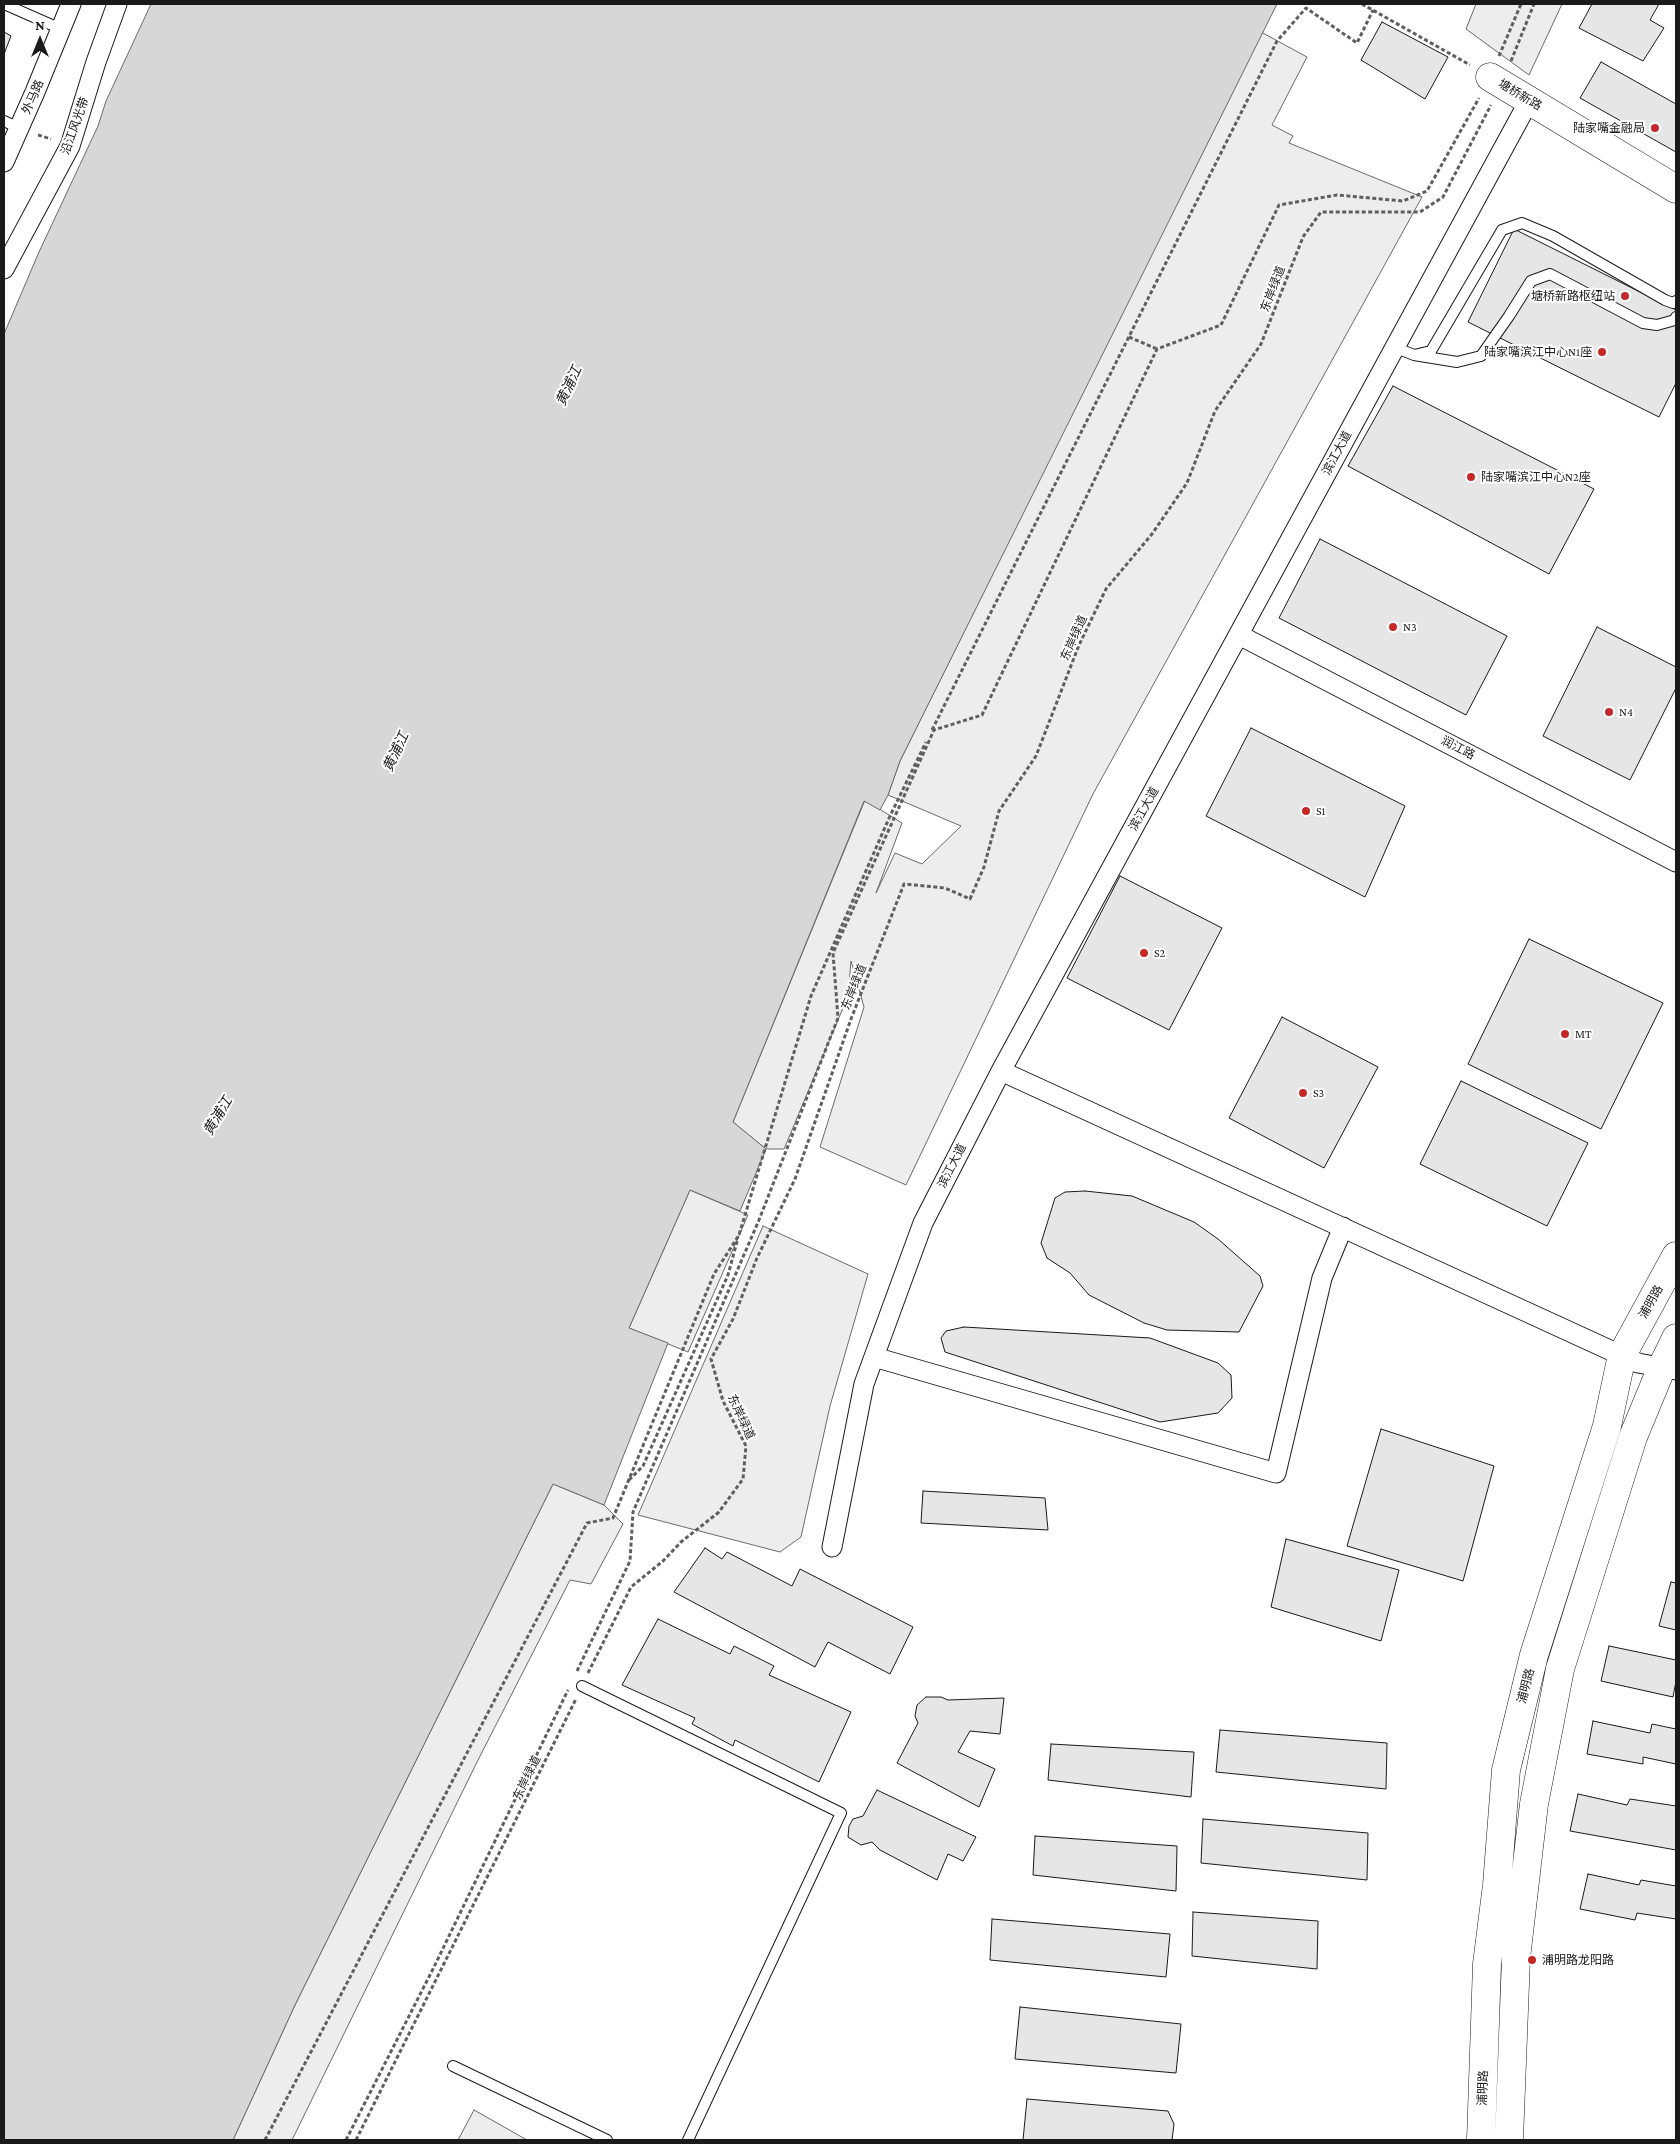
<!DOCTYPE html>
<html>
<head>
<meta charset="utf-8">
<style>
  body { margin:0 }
  #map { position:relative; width:1680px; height:2144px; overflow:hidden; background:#fff; font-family:"Crimson Pro",serif }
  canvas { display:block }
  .frame { position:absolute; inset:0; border:5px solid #1a1a1a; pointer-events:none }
  .north { position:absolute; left:15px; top:15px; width:50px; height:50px; -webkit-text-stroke:4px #fff; paint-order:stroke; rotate:0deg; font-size:14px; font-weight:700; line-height:20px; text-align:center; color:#1a1a1a }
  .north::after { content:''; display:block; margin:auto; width:18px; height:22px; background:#1a1a1a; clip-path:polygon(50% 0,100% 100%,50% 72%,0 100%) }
</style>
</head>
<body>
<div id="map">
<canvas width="1680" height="2144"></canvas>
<div class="frame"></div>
<div class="north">N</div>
</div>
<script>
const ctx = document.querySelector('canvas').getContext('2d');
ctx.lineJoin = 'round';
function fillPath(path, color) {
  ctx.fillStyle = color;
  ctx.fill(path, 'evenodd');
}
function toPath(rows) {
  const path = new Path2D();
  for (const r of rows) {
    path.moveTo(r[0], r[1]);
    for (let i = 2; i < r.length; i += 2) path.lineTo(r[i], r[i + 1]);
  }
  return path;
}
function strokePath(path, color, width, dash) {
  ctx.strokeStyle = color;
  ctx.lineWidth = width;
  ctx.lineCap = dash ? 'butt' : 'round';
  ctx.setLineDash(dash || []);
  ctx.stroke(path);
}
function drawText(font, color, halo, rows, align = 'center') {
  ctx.font = font + ' "Crimson Pro","Noto Sans SC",serif';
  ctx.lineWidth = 4;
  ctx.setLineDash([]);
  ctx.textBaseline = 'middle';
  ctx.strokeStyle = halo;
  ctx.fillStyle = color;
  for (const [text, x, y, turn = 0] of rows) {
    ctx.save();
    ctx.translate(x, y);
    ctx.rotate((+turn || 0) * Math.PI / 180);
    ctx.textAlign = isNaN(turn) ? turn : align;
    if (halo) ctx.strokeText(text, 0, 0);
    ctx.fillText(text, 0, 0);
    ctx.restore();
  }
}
const built = toPath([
  [1476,4,1562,4,1529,75,1466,29,1476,4],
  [1261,32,1307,57,1272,125,1293,136,1289,143,1422,197,1093,794,906,1185,820,1147,864,1007,851,961,848,996,784,1149,766,1149,733,1122,865,800,902,823,876,893,895,853,922,864,961,826,888,795,900,761,1261,32],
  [690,1190,748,1215,688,1352,629,1328,690,1190],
  [763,1226,868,1274,830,1406,801,1537,780,1552,638,1515,763,1226],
  [553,1484,604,1505,623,1524,591,1584,570,1580,477,1762,292,2140,233,2140,295,2005,553,1484],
  [474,2110,527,2140,458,2140,474,2110]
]);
const water = toPath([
  [151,4,1277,4,900,761,888,795,880,810,864,801,733,1122,766,1149,740,1211,690,1190,629,1328,668,1343,604,1505,553,1484,295,2005,233,2140,4,2140,4,334,39,252,98,126,106,101,151,4]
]);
const building = toPath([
  [1592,4,1659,4,1650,20,1664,28,1643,61,1579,28,1592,4],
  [1382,22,1448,57,1425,99,1361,60,1382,22],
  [4,32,11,36,4,54,4,32],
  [1601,62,1676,104,1676,152,1580,98,1601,62],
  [1514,229,1676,310,1676,383,1659,417,1468,322,1514,229],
  [1393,386,1594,489,1549,574,1348,466,1393,386],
  [1320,539,1507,636,1466,715,1279,618,1320,539],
  [1597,627,1676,667,1676,688,1630,780,1543,736,1597,627],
  [1251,728,1405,806,1365,897,1206,816,1251,728],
  [1120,876,1222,928,1169,1030,1067,978,1120,876],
  [1529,939,1663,1003,1601,1129,1468,1064,1529,939],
  [1282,1017,1378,1067,1324,1168,1229,1118,1282,1017],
  [1461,1081,1588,1143,1547,1226,1420,1164,1461,1081],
  [1085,1191,1132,1196,1194,1222,1218,1239,1260,1276,1263,1286,1239,1332,1167,1330,1144,1323,1089,1295,1070,1273,1047,1258,1041,1243,1055,1198,1065,1192,1085,1191],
  [964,1327,1150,1338,1218,1363,1231,1375,1232,1398,1218,1413,1160,1422,945,1352,941,1338,946,1331,964,1327],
  [1381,1429,1494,1466,1463,1581,1347,1546,1381,1429],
  [923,1491,1045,1498,1048,1530,921,1523,923,1491],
  [1286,1539,1399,1570,1381,1641,1271,1607,1286,1539],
  [705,1548,722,1559,727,1552,792,1586,800,1569,913,1627,890,1674,828,1642,815,1667,674,1592,705,1548],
  [1671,1582,1676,1583,1676,1630,1659,1626,1671,1582],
  [658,1619,730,1654,734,1646,774,1666,769,1675,851,1712,819,1782,735,1740,733,1746,692,1724,695,1718,622,1685,658,1619],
  [1609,1646,1676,1660,1676,1681,1673,1697,1601,1681,1609,1646],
  [926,1697,941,1697,948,1700,1004,1698,1000,1734,970,1731,958,1752,995,1769,979,1807,897,1763,918,1723,915,1716,917,1705,926,1697],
  [1593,1721,1650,1733,1652,1724,1676,1729,1676,1764,1643,1757,1643,1764,1587,1754,1593,1721],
  [1220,1730,1387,1743,1386,1789,1216,1772,1220,1730],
  [1051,1744,1194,1752,1191,1797,1048,1780,1051,1744],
  [877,1790,976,1837,963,1861,948,1854,937,1880,880,1850,872,1842,861,1845,848,1837,849,1826,853,1819,863,1816,877,1790],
  [1578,1794,1627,1805,1630,1799,1676,1806,1676,1850,1570,1831,1578,1794],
  [1203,1819,1368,1833,1367,1880,1201,1863,1203,1819],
  [1035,1836,1177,1846,1176,1891,1033,1875,1035,1836],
  [1588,1874,1639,1885,1641,1880,1676,1886,1676,1919,1637,1913,1635,1920,1580,1909,1588,1874],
  [1193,1912,1318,1921,1317,1969,1192,1956,1193,1912],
  [992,1919,1170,1934,1166,1977,990,1960,992,1919],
  [1020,2007,1181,2024,1176,2073,1015,2059,1020,2007],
  [1027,2099,1168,2111,1174,2124,1172,2140,1023,2140,1027,2099]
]);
const path = toPath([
  [1362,4,1470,65],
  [1499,56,1521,4],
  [1511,61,1534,4],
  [38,135,51,139],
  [1129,337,1157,349],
  [932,730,1277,41,1306,8,1357,43,1373,10],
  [629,1480,643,1466,728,1275,738,1238],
  [577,1671,630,1561,633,1512,759,1220,838,1018,833,953,934,730,982,715,1157,349,1221,325,1279,205,1337,195,1403,201,1427,191,1479,98],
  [588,1673,631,1587,663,1561,681,1542,719,1512,743,1479,746,1446,723,1401,711,1359,733,1319,757,1258,795,1179,851,1019,904,884,945,888,970,899,984,867,999,811,1036,756,1079,645,1106,589,1152,534,1187,483,1215,411,1261,344,1303,237,1321,212,1420,212,1443,197,1491,105],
  [265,2140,587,1523,613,1518,714,1274,739,1235,811,996,890,816,926,742],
  [346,2140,434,1967,568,1690],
  [356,2140,576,1699]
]);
const lane = toPath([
  [4,4,61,29],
  [4,121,19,128],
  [1394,347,1414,355,1457,362,1481,356,1509,316,1531,281,1550,274,1643,323,1657,325,1675,320,1676,317],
  [1414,355,1431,351,1502,230,1522,223,1553,236,1665,300,1673,303,1676,301],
  [582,1686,841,1813,688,2140],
  [453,2066,607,2140]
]);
const street = toPath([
  [4,162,35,92,71,4],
  [4,269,70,146,96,62,117,4],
  [1239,635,1676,862],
  [1001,1071,1638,1363,1676,1370],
  [874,1357,1276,1473,1322,1278,1343,1227],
  [832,1547,864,1384,923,1223,1001,1071,1529,101]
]);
const secondary = toPath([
  [1490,77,1676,189],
  [1481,2140,1487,1964,1497,1885,1506,1770,1534,1655,1607,1426,1622,1355,1676,1256],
  [1509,2140,1516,1958,1534,1804,1560,1669,1633,1437,1662,1367,1676,1338]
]);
const markers = [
  [1655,128,5,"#c62828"],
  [1625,296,5,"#c62828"],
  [1602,352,5,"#c62828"],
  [1471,477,5,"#c62828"],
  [1393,627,5,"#c62828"],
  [1609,712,5,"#c62828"],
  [1306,811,5,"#c62828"],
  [1144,953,5,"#c62828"],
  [1565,1034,5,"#c62828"],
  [1303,1093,5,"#c62828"],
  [1532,1960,5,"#c62828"]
];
const streetNames = [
  ["塘桥新路",1520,95,31],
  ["外马路",33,97,-66],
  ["沿江风光带",75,126,-70],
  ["东岸绿道",1273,289,-69],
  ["滨江大道",1337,453,-62],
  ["东岸绿道",1074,638,-66],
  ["润江路",1458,748,27],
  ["滨江大道",1144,809,-61],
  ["东岸绿道",854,987,-68],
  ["滨江大道",952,1166,-63],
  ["浦明路",1651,1302,-61],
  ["东岸绿道",741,1417,65],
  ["浦明路",1526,1686,-75],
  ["东岸绿道",527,1778,-64],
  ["浦明路",1483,2088,-88]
];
const poiNames = [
  ["陆家嘴金融局",1645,128,"right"],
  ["塘桥新路枢纽站",1615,296,"right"],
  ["陆家嘴滨江中心N1座",1592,352,"right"],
  ["陆家嘴滨江中心N2座",1481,477],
  ["N3",1403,627],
  ["N4",1619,712],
  ["S1",1316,811],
  ["S2",1154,953],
  ["MT",1575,1034],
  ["S3",1313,1093],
  ["浦明路龙阳路",1542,1960]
];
const waterNames = [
  ["黄浦江",569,386,-65],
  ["黄浦江",396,752,-65],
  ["黄浦江",218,1116,-59]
];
fillPath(built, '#ededed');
strokePath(built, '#6a6a6a', 1);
fillPath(water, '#d7d7d7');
strokePath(water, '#6a6a6a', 1);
fillPath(building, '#e6e6e6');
strokePath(building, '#1a1a1a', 1);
strokePath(lane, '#1a1a1a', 12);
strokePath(street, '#1a1a1a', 21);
strokePath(secondary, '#1a1a1a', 29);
strokePath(path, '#5f5f5f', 3, [4, 2.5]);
strokePath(lane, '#fff', 10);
strokePath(street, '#fff', 19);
strokePath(secondary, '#fff', 28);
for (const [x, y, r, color] of markers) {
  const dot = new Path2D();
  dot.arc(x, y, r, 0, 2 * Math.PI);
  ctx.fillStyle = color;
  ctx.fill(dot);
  strokePath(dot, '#fff', 2);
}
drawText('12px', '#1a1a1a', '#fff', streetNames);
drawText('12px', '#1a1a1a', '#fff', poiNames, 'left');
drawText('italic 14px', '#1a1a1a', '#fff', waterNames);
</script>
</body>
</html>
